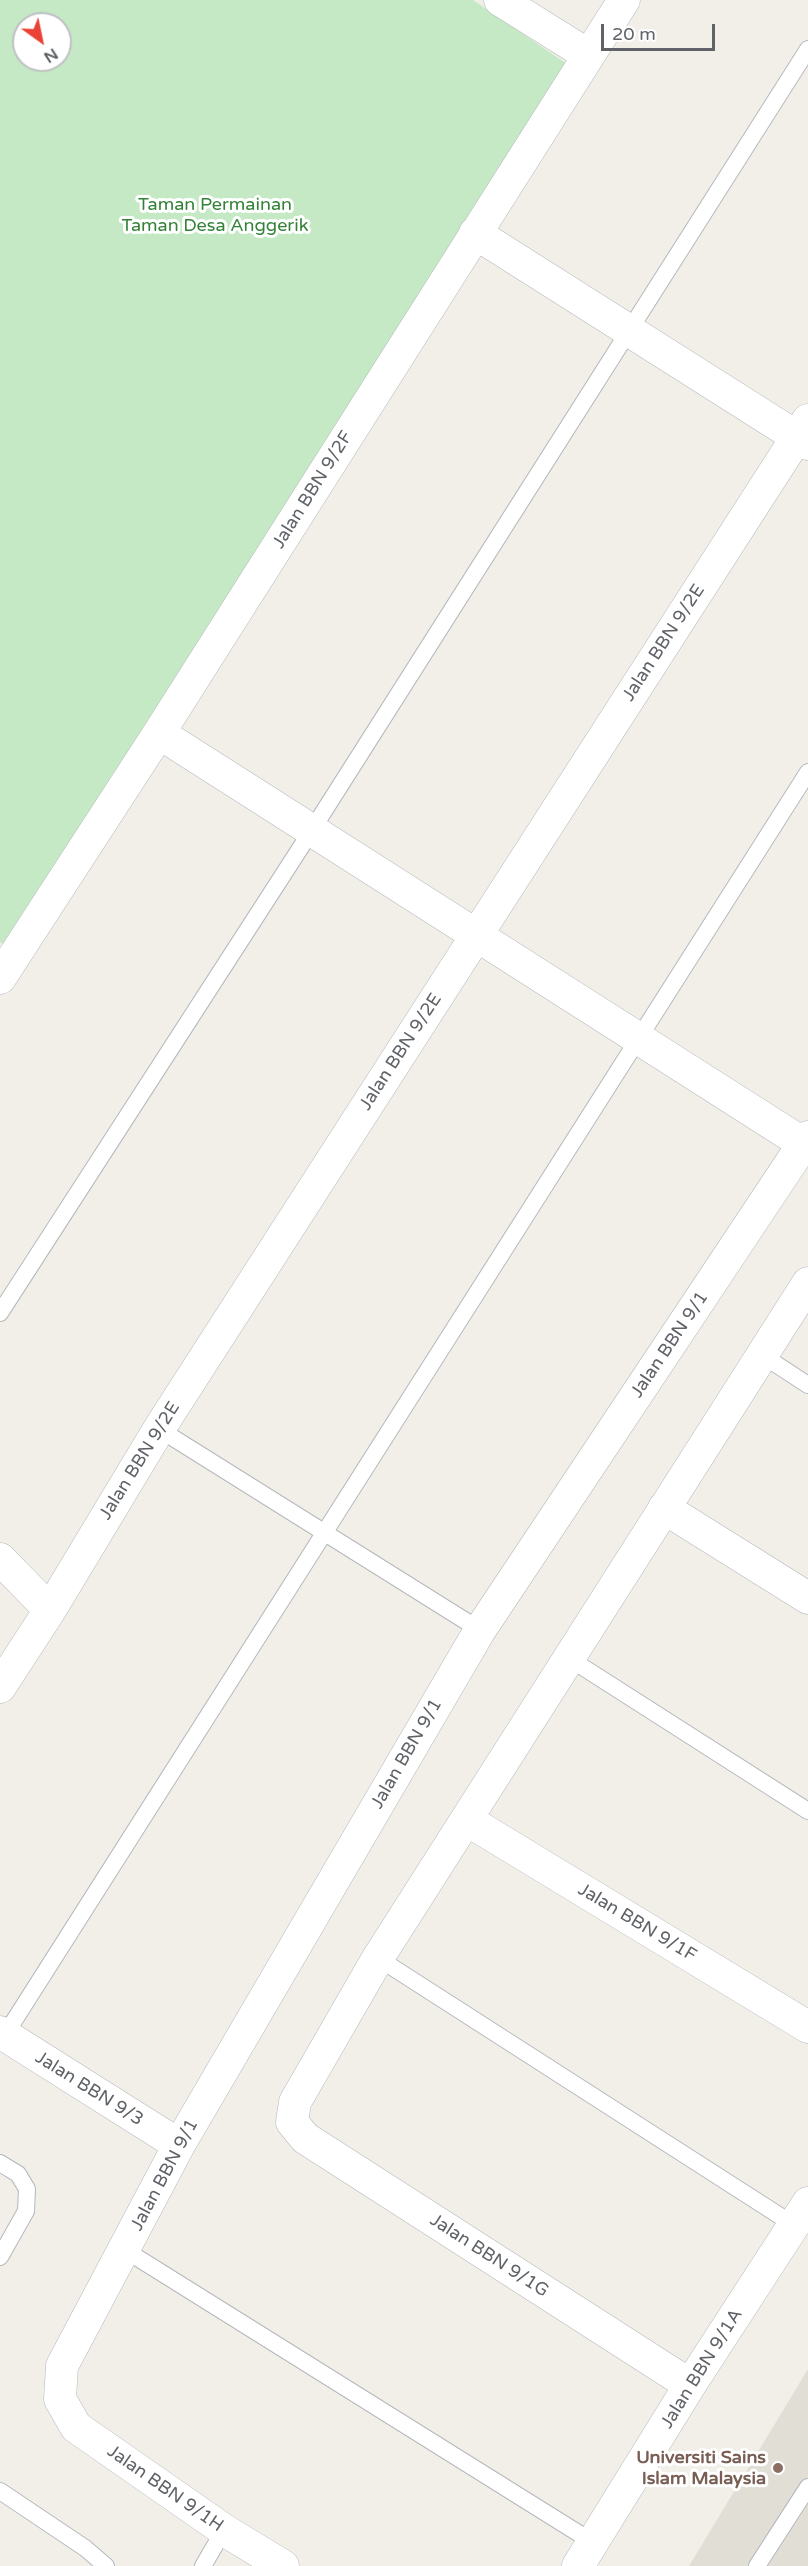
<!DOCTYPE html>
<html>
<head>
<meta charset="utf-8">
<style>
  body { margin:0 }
  #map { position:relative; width:808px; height:2566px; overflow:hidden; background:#f1efe8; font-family:"Varela Round",sans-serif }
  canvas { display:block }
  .north { position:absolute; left:12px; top:12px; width:60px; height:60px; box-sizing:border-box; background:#fff; border:2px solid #bfc1c3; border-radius:50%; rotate:147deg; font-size:16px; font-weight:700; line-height:24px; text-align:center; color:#5f6368 }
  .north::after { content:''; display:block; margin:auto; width:21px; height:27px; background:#ea4335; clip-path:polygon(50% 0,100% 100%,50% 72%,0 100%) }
  .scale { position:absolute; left:601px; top:24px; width:114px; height:27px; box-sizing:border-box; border:3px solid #5f6368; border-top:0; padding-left:8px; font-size:18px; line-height:21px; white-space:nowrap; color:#5f6368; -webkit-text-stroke:4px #fff; paint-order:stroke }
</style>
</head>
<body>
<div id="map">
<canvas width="808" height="2566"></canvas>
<div class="north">N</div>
<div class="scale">20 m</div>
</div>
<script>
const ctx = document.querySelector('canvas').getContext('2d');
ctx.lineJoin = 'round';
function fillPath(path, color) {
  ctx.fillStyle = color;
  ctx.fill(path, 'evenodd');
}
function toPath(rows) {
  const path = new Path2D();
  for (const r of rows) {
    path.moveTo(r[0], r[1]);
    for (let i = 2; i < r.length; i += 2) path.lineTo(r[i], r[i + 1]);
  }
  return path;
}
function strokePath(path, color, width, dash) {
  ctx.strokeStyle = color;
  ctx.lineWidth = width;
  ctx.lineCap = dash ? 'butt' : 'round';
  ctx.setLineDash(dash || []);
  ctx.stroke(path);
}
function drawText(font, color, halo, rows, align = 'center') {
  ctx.font = font + ' "Varela Round",sans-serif';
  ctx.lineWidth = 6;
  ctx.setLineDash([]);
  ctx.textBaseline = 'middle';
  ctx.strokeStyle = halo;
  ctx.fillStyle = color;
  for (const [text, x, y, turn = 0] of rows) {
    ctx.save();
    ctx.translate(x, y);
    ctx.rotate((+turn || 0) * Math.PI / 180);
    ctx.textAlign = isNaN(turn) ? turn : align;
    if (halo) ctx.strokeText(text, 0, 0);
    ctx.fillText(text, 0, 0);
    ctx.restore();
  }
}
const education = toPath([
  [808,2369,808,2566,689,2566]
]);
const green = toPath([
  [0,0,473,0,567,64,4,945,0,942],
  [24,24,60,24,60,60,24,60]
]);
const service = toPath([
  [0,1313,312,830,808,49],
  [762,1355,808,1385],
  [159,1429,480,1630],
  [567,1657,808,1811],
  [378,1958,794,2225],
  [5,2035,808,772],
  [0,2163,18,2174,27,2189,26,2211,0,2257],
  [125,2250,594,2543],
  [0,2491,85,2548,106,2566],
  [203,2566,224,2530],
  [757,2566,808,2487]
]);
const minor = toPath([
  [500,0,588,55],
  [475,233,808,444],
  [159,733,804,1144],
  [0,978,159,733,624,0],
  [664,1508,808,1598],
  [0,1559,50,1610],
  [0,1687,50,1610,159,1429,808,420],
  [467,1820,808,2027],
  [0,2032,179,2145],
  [690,2385,305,2138,292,2122,295,2102,378,1958,808,1283],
  [283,2566,224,2530,76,2427,60,2399,62,2366,179,2145,480,1630,808,1137],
  [578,2566,690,2385,808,2203]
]);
const markers = [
  [778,2468,6,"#8d6e63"]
];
const parkNames = [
  ["Taman Permainan",215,205],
  ["Taman Desa Anggerik",215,226]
];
const streetNames = [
  ["Jalan BBN 9/2F",313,490,-58],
  ["Jalan BBN 9/2E",664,643,-57],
  ["Jalan BBN 9/2E",401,1052,-57],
  ["Jalan BBN 9/1",670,1345,-56],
  ["Jalan BBN 9/2E",140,1461,-58],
  ["Jalan BBN 9/1",407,1754,-60],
  ["Jalan BBN 9/1F",637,1923,31],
  ["Jalan BBN 9/3",89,2089,32],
  ["Jalan BBN 9/1",165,2175,-62],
  ["Jalan BBN 9/1G",489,2256,33],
  ["Jalan BBN 9/1A",702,2369,-58],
  ["Jalan BBN 9/1H",165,2489,35]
];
const educationNames = [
  ["Universiti Sains",766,2458],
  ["Islam Malaysia",766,2479]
];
fillPath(education, '#e1ded6');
fillPath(green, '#c5e8c5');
strokePath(service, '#b5b8bc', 18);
strokePath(minor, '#b5b8bc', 33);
strokePath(service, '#fff', 16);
strokePath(minor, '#fff', 32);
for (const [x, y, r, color] of markers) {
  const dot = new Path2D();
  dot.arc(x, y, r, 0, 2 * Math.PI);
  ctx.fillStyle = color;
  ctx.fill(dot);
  strokePath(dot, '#fff', 2);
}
drawText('18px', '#348238', '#fff', parkNames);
drawText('18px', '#5f6368', '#fff', streetNames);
drawText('bold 18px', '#785e54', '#fff', educationNames, 'right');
</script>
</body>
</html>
